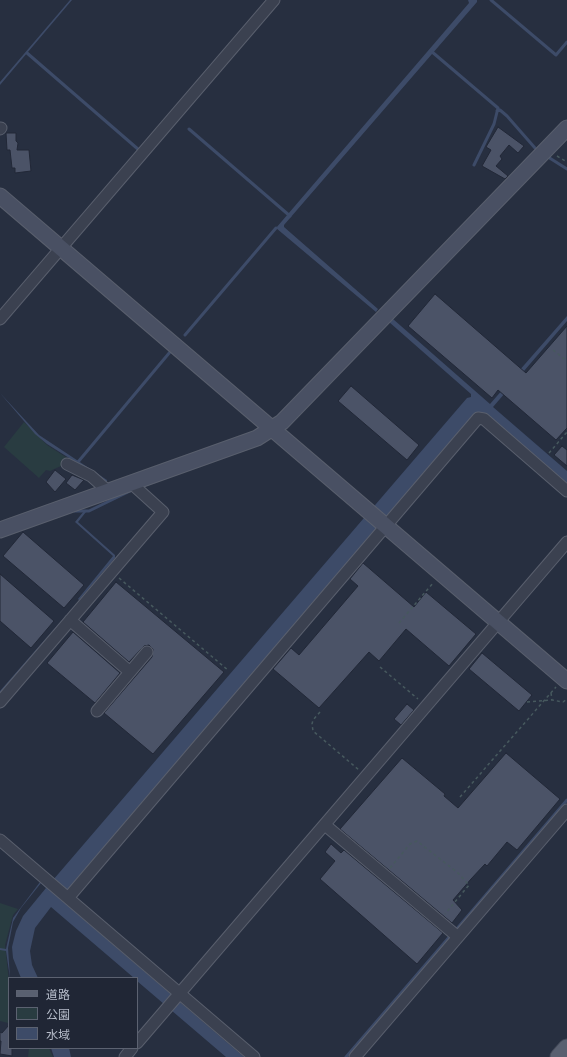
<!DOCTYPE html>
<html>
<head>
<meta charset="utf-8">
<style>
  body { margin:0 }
  #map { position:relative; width:567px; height:1057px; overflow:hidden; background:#272f40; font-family:"PT Sans","Noto Sans JP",sans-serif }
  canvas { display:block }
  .legend { position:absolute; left:8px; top:977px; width:130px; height:72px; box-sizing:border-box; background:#202635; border:1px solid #5c6271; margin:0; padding:5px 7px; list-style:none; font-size:12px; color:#b7bdca }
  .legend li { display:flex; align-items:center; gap:8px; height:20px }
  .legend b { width:20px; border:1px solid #5c6271 }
</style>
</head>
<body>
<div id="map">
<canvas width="567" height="1057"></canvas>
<ul class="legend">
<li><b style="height:5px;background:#596070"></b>道路</li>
<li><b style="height:11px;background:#293c41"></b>公園</li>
<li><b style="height:11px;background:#3d4b68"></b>水域</li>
</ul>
</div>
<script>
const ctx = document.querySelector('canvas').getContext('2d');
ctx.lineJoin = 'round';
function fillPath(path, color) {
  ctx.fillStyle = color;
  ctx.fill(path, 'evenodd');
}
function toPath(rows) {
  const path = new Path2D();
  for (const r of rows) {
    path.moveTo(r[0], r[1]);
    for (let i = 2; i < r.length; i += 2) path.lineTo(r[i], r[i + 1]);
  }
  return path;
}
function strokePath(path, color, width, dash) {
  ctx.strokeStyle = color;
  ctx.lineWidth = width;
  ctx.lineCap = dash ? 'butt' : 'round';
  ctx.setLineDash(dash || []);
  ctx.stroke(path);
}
const green = toPath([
  [24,422,47,445,72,461,50,471,46,470,39,478,4,447],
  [0,903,18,909,13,915,5,945,9,982,8,1023,0,1021],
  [29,1048,49,1048,53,1057,28,1057]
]);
const water = toPath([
  [70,0,72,0,0,85,0,82],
  [468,0,477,0,477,2,284,225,284,227,378,309,376,312,276,228,469,3],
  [567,316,567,321,493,407,567,471,567,485,483,413,476,413,60,899,244,1057,226,1057,137,981,137,978,134,978,51,907,35,928,30,951,32,965,38,978,21,978,13,958,12,947,16,931,23,916,46,888,41,883,21,908,13,922,8,948,10,978,6,951,0,950,0,948,6,949,13,918,40,882,0,848,0,845,47,887,467,398,471,397,471,394,389,322,393,319,490,404],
  [0,393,39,435,107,480,107,482,47,444,35,434],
  [84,511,86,512,78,522,115,555,115,558,79,600,78,599,113,556,75,522],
  [68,613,0,693,0,691],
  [51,1048,69,1048,71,1057,54,1057]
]);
const stream = toPath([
  [491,0,556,55,567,42],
  [431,51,498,108,494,124,474,165],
  [27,53,139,150,141,148],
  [497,111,500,110,507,116,535,148],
  [189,129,290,216],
  [548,157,567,169],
  [185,335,276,228],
  [78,462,170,352],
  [75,511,89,511,130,491],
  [455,931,567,800],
  [346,1057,451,935]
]);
const building = toPath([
  [498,127,524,146,518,153,509,145,500,156,502,159,496,166,508,176,505,179,482,166,491,150,486,147,498,127],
  [6,133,16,133,16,141,18,143,17,150,29,150,31,171,15,173,15,168,12,168,10,150,7,150,6,133],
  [435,294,526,373,567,326,567,428,556,440,498,390,492,398,408,326,435,294],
  [351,386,419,445,407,460,338,401,351,386],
  [562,446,567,450,567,466,554,455,562,446],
  [55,470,66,479,55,492,46,482,55,470],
  [72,475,84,480,75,490,66,483,72,475],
  [23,532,84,585,64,608,3,556,23,532],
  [363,563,414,607,426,592,476,634,449,666,406,629,379,661,369,652,319,708,273,669,291,648,299,655,358,586,350,579,363,563],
  [0,574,54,621,31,648,0,621,0,574],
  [116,582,224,672,153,754,104,713,152,657,153,649,149,645,144,646,129,662,83,622,116,582],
  [73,632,120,673,95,703,47,663,73,632],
  [482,653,532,695,519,711,469,669,482,653],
  [407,704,414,710,401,725,394,719,407,704],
  [506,753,560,799,517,850,507,842,487,866,485,864,471,879,453,900,462,910,452,923,340,829,402,758,445,794,444,796,458,808,506,753],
  [331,844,341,853,344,850,443,933,417,964,320,879,335,861,325,852,331,844],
  [9,1025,9,1048,12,1048,12,1056,0,1054,1,1041,0,1041,0,1032,2,1033,9,1025]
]);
const path = toPath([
  [557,156,567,162],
  [553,350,567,361],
  [549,453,567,432],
  [119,578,229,671],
  [399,623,433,583],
  [380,667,418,699],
  [551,693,552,700],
  [527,702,552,700,563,702,567,699],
  [320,712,313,720,312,724,313,731,359,770],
  [460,797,556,687],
  [390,868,410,844,417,841,458,873,469,885,445,914]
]);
const street = toPath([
  [0,129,1,128],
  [0,319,274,0],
  [67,464,91,476,108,491],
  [70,620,130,672],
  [0,702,163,512,131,483],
  [97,711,147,652],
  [325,825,458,937],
  [0,840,254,1057],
  [68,898,478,418,484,419,567,491],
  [137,1043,567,542],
  [125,1057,132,1048],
  [355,1057,567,810]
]);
const secondary = toPath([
  [0,196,567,681],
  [0,530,257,438,282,422,567,128]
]);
const primary = toPath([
  [559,1057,567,1048]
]);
fillPath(green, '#293c41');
fillPath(water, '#3d4b68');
strokePath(stream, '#3d4b68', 3);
fillPath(building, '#4b5367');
strokePath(building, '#222837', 1);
strokePath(street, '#595f6d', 13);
strokePath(secondary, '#595f6d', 17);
strokePath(primary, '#444a59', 19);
strokePath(path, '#47595e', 1.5, [3, 3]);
strokePath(street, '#3b4150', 11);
strokePath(secondary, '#495063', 15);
strokePath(primary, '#596070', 17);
</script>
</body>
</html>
